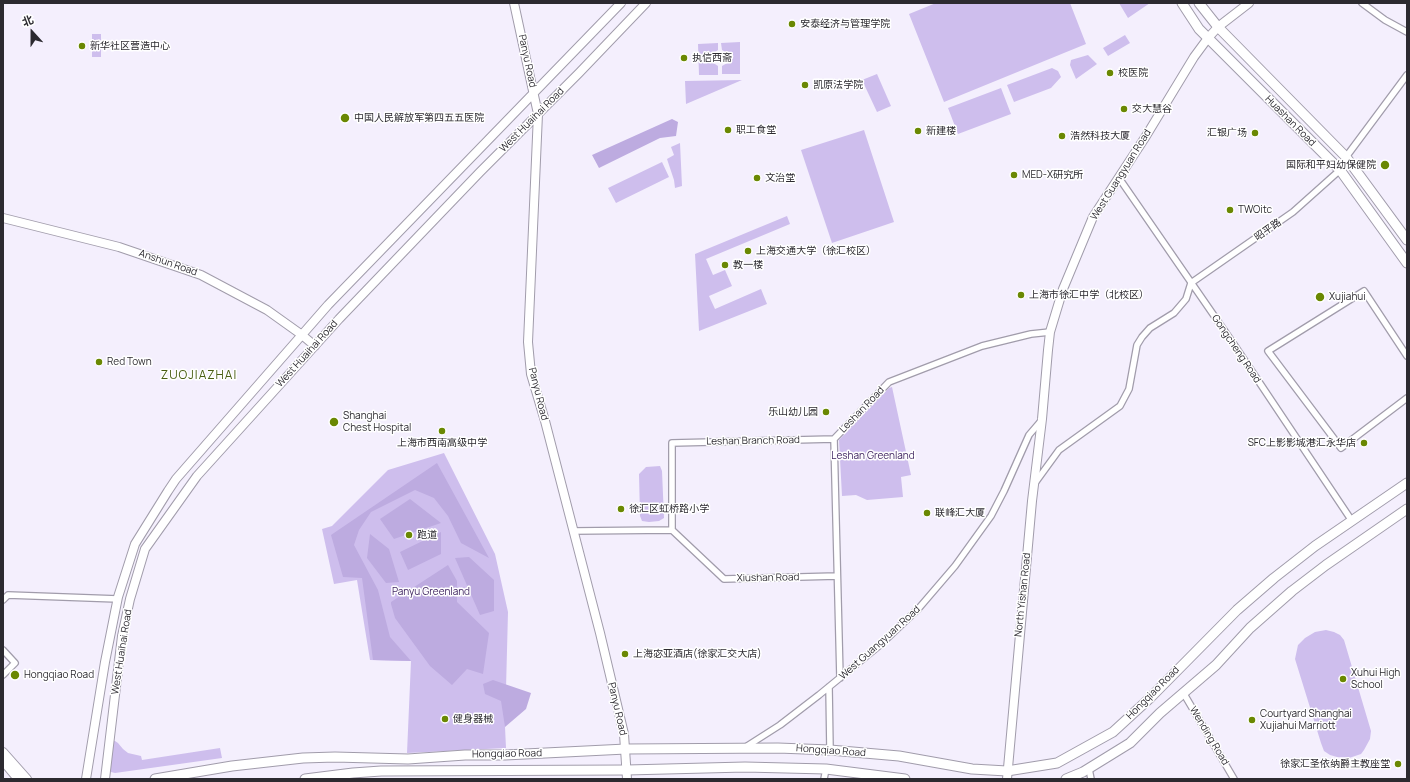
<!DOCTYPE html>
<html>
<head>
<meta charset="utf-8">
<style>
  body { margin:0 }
  #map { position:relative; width:1410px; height:782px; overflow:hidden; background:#f4effd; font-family:Manrope,"Noto Sans SC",sans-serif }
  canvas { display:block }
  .frame { position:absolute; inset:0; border:4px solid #2c2a30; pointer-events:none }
  .north { position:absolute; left:12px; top:12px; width:40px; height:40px; -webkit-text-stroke:3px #fff; paint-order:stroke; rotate:339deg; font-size:11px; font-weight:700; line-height:16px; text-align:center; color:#2c2a30 }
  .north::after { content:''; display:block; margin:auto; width:14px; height:18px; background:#2c2a30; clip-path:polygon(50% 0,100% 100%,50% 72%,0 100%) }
</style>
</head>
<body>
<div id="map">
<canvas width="1410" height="782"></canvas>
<div class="frame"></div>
<div class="north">北</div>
</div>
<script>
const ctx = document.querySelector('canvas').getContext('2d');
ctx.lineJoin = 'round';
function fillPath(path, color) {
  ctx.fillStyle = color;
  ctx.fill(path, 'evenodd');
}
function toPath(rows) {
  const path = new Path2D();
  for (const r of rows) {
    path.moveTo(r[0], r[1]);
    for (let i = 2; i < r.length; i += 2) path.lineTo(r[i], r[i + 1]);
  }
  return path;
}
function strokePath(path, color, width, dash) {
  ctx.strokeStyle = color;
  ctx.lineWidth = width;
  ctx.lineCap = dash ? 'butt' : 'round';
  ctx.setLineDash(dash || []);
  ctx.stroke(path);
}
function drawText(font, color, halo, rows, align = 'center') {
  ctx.font = font + ' Manrope,"Noto Sans SC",sans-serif';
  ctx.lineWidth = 3;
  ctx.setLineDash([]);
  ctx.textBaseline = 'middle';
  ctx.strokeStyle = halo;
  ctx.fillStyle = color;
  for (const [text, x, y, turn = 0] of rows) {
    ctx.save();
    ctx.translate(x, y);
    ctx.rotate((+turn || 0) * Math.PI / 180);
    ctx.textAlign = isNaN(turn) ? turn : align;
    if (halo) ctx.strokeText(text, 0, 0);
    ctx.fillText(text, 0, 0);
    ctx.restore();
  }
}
const green = toPath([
  [936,3,1070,3,1086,44,944,102,909,14],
  [1119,3,1150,3,1128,18],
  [92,34,101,34,101,57,92,57],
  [1125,35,1130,43,1108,56,1103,48],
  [740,42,740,74,722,74,722,66,729,62,729,54,722,50,721,43],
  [718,43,718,50,711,55,712,62,718,66,718,75,699,75,698,44],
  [1088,55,1097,64,1076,79,1070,65,1071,60],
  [1052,68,1058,71,1061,77,1051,88,1014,102,1007,85],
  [877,74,891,106,877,112,862,80],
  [742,80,686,104,685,81],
  [1001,88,1011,114,958,134,948,108],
  [864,130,894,222,832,243,801,150],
  [680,143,682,186,675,188,674,180,667,159,674,155,671,147],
  [662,162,669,177,616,203,608,188],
  [787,216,790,224,706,259,713,275,725,270,732,286,709,296,715,309,761,289,767,304,699,331,695,254],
  [892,387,911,475,901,477,903,497,867,500,856,495,842,496,839,440,889,388],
  [444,453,495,554,508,612,505,727,506,748,407,753,411,661,370,660,357,580,334,584,322,529,332,526,388,470],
  [660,466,662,471,664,518,659,521,649,522,642,521,640,516,639,474,646,467],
  [1326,630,1334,632,1340,635,1344,640,1371,731,1370,739,1364,750,1361,754,1349,758,1337,757,1330,755,1324,751,1321,743,1295,659,1298,645,1305,638,1315,632],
  [111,741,115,741,118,743,123,749,128,753,141,756,142,760,220,748,222,758,115,773,111,772,108,767]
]);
const forest = toPath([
  [672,119,678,122,676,136,660,138,599,168,592,155],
  [437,463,489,558,461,543,448,516,434,498,415,490,371,512,359,530,354,545,378,590,390,637,411,661,373,660,362,578,343,577,331,535],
  [410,499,441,523,394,539,380,519],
  [441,532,441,554,408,570,400,552],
  [370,534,389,549,399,582,386,583,367,558],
  [469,557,494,580,494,611,480,615,455,558],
  [448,565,457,581,457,602,489,633,483,674,467,669,452,685,430,666,395,618,391,604,391,602],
  [493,680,531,693,526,709,505,727,501,701,485,694,483,684]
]);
const street = toPath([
  [1362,3,1385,20,1407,32],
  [1346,157,1407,75],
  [1119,178,1235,346,1352,521],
  [1407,356,1364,291,1268,351,1341,448,1407,398],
  [1035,483,1059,450,1120,406,1129,389,1137,345,1142,337,1150,328,1174,313,1186,299,1191,283,1293,212,1340,170],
  [672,530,672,443,834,439],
  [573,531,672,530,724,579,837,576],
  [3,600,8,595,118,599],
  [3,650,15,663,3,675],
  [840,678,834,439,889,382,982,346,1031,334,1050,332],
  [829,687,830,750],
  [1184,694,1234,779],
  [744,748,780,725,819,695,880,645,919,608,955,566,991,516,1004,491,1029,435,1041,421],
  [1089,769,1091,779],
  [824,779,826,769]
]);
const secondary = toPath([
  [514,3,538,114,528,342,531,374,545,421,600,633,624,734,627,779],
  [3,218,119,247,201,275,267,310,302,335,315,346],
  [3,752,27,779],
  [3,761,18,779],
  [86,779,105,662,118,597,135,544,168,491,176,479,328,305,621,3],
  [105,779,122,636,130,599,145,549,197,476,339,319,480,172,579,73,646,3],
  [1007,779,1032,501,1042,419,1048,350,1050,332,1063,289,1093,217,1146,136,1194,57,1208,38,1218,27,1249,3]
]);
const primary = toPath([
  [1182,3,1199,29,1340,170,1407,263],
  [1199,3,1218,27,1346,157,1407,240],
  [155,779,232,766,303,758,335,757,408,759,465,755,505,755,626,749,778,748,830,750,899,756,972,769,1007,771,1057,763,1113,732,1150,698,1237,610,1274,578,1315,546,1407,483],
  [305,779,353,773,381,771,627,770,745,767,826,769,905,779],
  [1066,779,1083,772,1130,743,1160,713,1216,665,1250,628,1292,591,1326,565,1407,509]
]);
const markers = [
  [792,24,4,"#6a8802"],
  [82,46,4,"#6a8802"],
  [684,58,4,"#6a8802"],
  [1110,73,4,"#6a8802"],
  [805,85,4,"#6a8802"],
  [1124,109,4,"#6a8802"],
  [345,118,5,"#6a8802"],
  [728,130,4,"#6a8802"],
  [918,131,4,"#6a8802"],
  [1255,133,4,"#6a8802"],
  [1062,136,4,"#6a8802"],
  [1385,165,5,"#6a8802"],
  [1014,175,4,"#6a8802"],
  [757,178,4,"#6a8802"],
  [1230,210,4,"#6a8802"],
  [748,251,4,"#6a8802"],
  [725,265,4,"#6a8802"],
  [1021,295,4,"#6a8802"],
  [1320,297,5,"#6a8802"],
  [99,362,4,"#6a8802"],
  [826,412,4,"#6a8802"],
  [334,422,5,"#6a8802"],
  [442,431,4,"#6a8802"],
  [1364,443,4,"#6a8802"],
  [621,509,4,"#6a8802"],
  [927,513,4,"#6a8802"],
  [409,535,4,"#6a8802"],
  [625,654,4,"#6a8802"],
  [15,675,5,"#6a8802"],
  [1343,679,4,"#6a8802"],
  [445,719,4,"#6a8802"],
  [1252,720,4,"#6a8802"],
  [1398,764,4,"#6a8802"]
];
const poiNames = [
  ["安泰经济与管理学院",800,24],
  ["新华社区营造中心",90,46],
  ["执信西斋",692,58],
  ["校医院",1118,73],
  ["凯原法学院",813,85],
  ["交大慧谷",1132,109],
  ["中国人民解放军第四五五医院",354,118],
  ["职工食堂",736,130],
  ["新建楼",926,131],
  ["汇银广场",1247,133,"right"],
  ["浩然科技大厦",1070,136],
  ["国际和平妇幼保健院",1376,165,"right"],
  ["MED-X研究所",1022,175],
  ["文治堂",765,178],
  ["TWOitc",1238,210],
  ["上海交通大学（徐汇校区）",756,251],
  ["教一楼",733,265],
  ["上海市徐汇中学（北校区）",1029,295],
  ["Xujiahui",1329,297],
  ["Red Town",107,362],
  ["乐山幼儿园",818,412,"right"],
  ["Shanghai",343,416],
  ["Chest Hospital",343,428],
  ["上海市西南高级中学",442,443,"center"],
  ["SFC上影影城港汇永华店",1356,443,"right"],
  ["徐汇区虹桥路小学",629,509],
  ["联峰汇大厦",935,513],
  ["跑道",417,535],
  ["上海宓亚酒店(徐家汇交大店)",633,654],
  ["Xuhui High",1351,673],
  ["School",1351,685],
  ["Hongqiao Road",24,675],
  ["Courtyard Shanghai",1260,714],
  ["Xujiahui Marriott",1260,726],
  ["健身器械",453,719],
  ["徐家汇圣依纳爵主教座堂",1390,764,"right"]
];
const streetNames = [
  ["Panyu Road",527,61,78],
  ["West Huaihai Road",532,120,-45],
  ["Huashan Road",1290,121,45],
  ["West Guangyuan Road",1121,175,-58],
  ["昭平路",1268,230,-35],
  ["Anshun Road",168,263,19],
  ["Gongcheng Road",1236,349,56],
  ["West Huaihai Road",307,354,-48],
  ["Panyu Road",538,394,76],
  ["Leshan Road",862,410,-46],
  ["Leshan Branch Road",753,441,-1],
  ["Xiushan Road",768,578,-1],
  ["North Yishan Road",1023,595,-84],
  ["West Guangyuan Road",880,643,-42],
  ["West Huaihai Road",122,652,-81],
  ["Hongqiao Road",1153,693,-45],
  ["Panyu Road",617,709,77],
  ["Wending Road",1209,736,59],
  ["Hongqiao Road",831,751,4],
  ["Hongqiao Road",507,754,-1]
];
const parkNames = [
  ["Leshan Greenland",873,456],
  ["Panyu Greenland",431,592]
];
const quarterNames = [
  ["ZUOJIAZHAI",199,376]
];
fillPath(green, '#cebeed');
fillPath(forest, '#bdabe0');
strokePath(street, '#a19cab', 8);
strokePath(secondary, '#a19cab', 10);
strokePath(primary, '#a19cab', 11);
strokePath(street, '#fff', 5.5);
strokePath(secondary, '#fff', 8);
strokePath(primary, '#fff', 9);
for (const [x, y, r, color] of markers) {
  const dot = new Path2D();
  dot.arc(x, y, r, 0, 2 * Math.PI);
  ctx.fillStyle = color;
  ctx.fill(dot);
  strokePath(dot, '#fff', 1.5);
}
drawText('10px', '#2c2a30', '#fff', poiNames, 'left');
drawText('10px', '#2c2a30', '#fff', streetNames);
drawText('10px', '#3a1e5c', '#fff', parkNames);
ctx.letterSpacing = '1px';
drawText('12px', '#495d13', '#fff', quarterNames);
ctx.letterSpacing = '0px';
</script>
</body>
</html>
